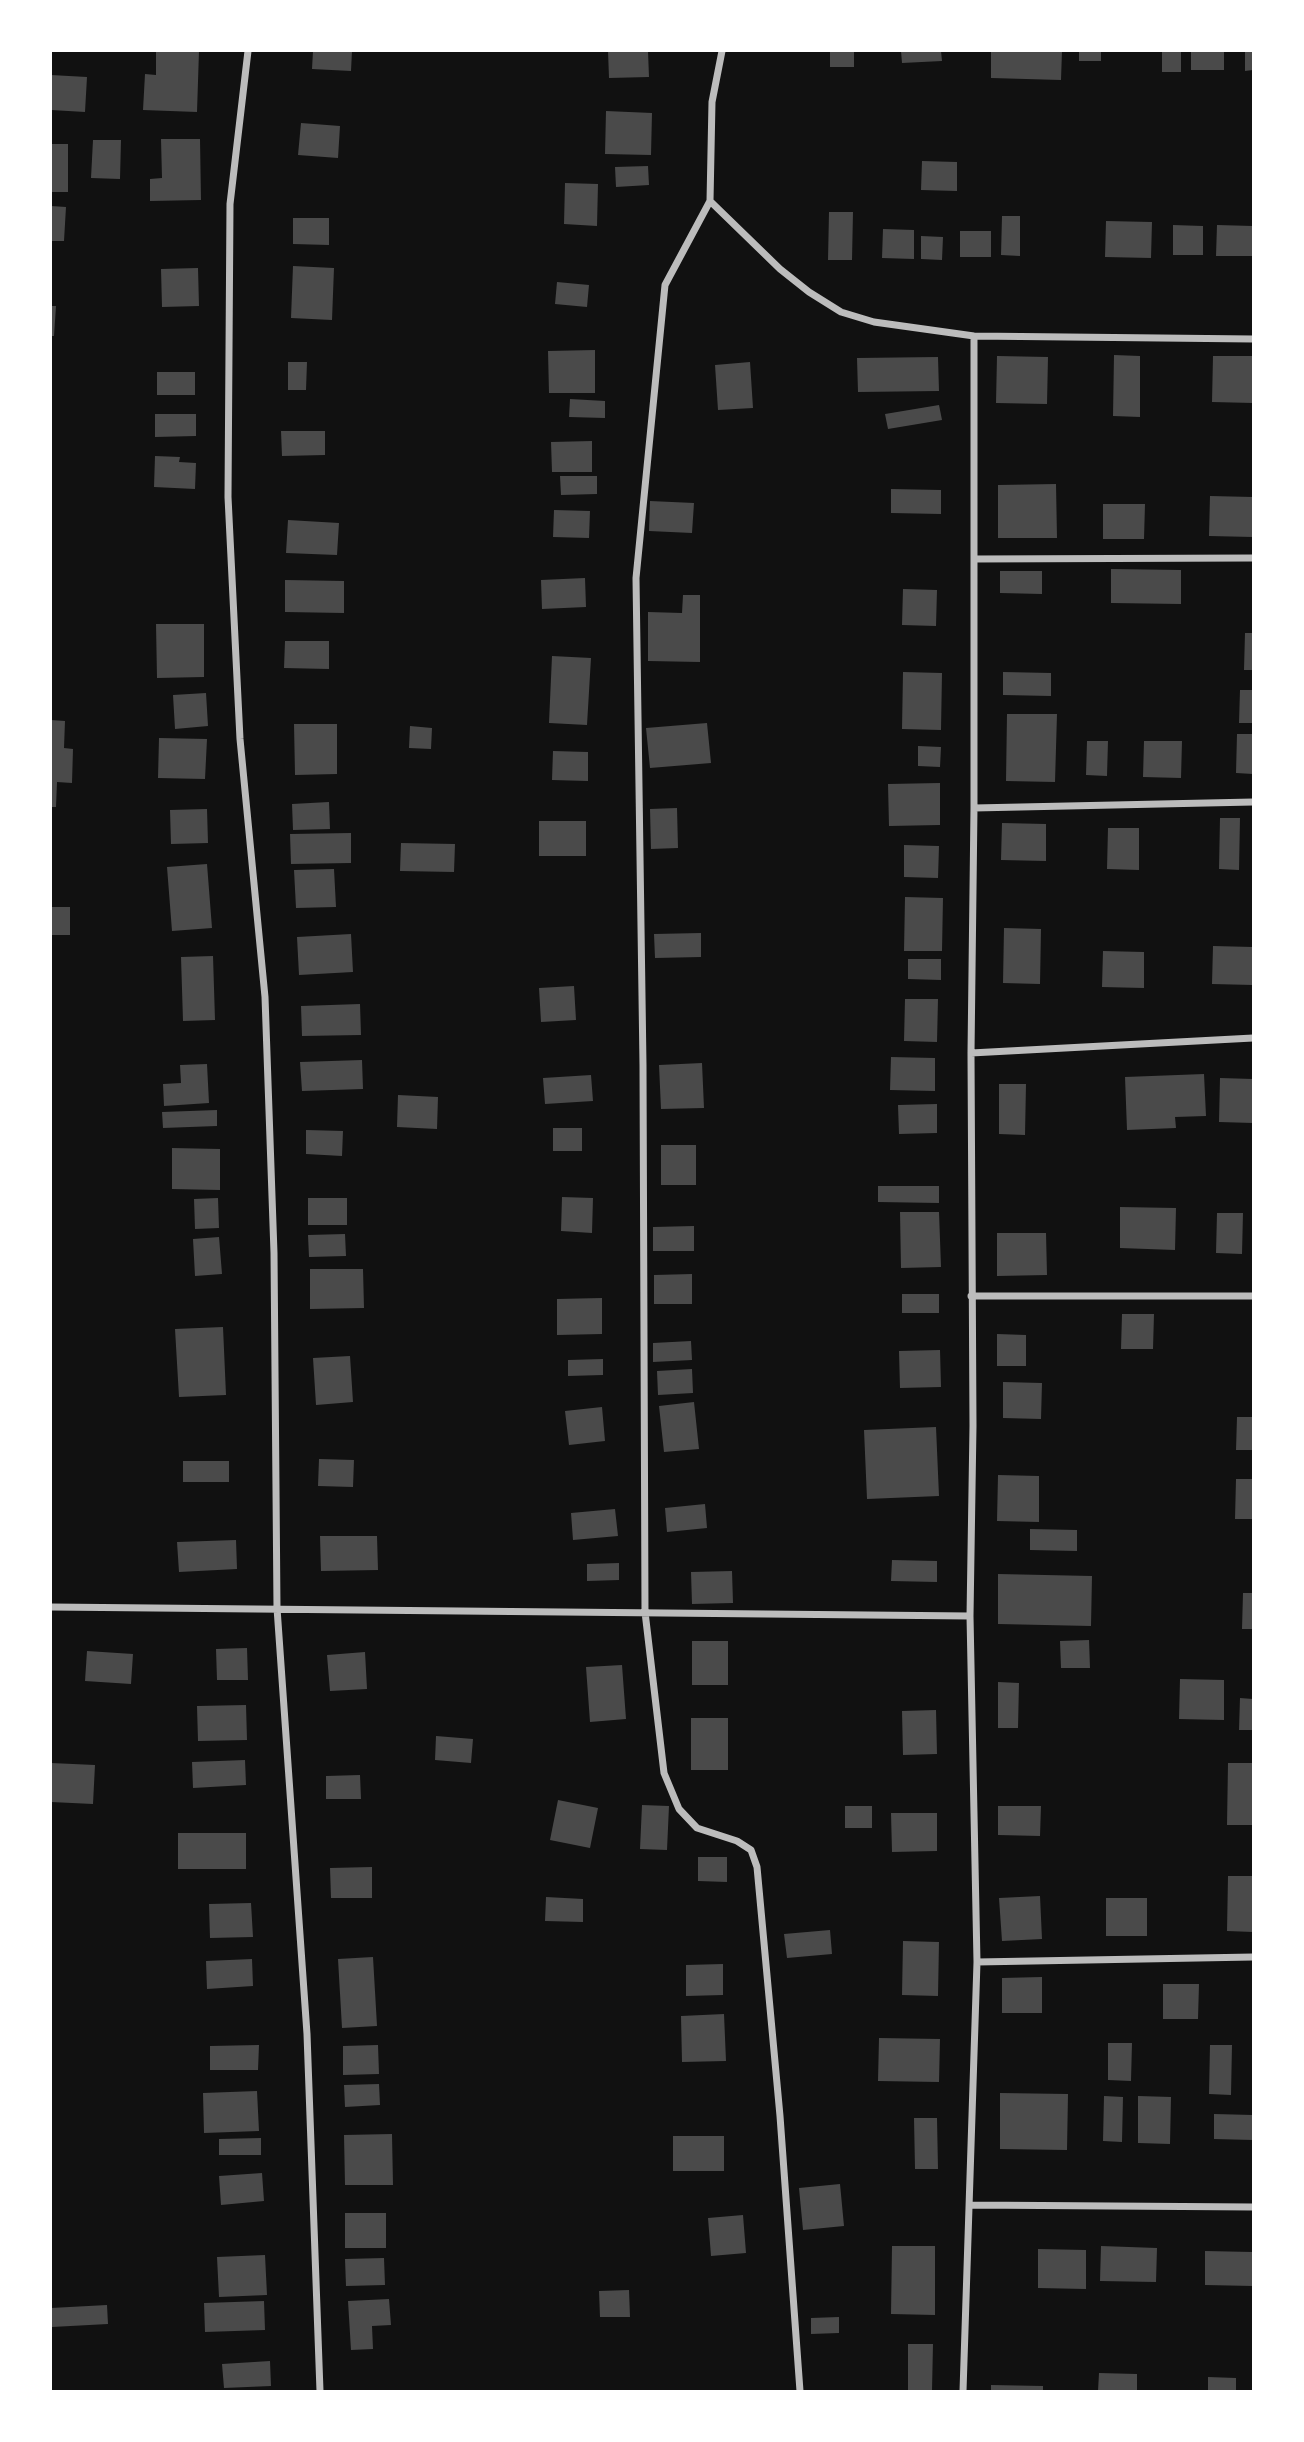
<!DOCTYPE html>
<html>
<head>
<meta charset="utf-8">
<style>
  body { margin:0 }
  #map { position:relative; width:1304px; height:2442px; overflow:hidden; background:#111; font-family:"Nunito Sans",sans-serif }
  canvas { display:block }
  .frame { position:absolute; inset:0; border:52px solid #fff; pointer-events:none }
</style>
</head>
<body>
<div id="map">
<canvas width="1304" height="2442"></canvas>
<div class="frame"></div>
</div>
<script>
const ctx = document.querySelector('canvas').getContext('2d');
ctx.lineJoin = 'round';
function fillPath(path, color) {
  ctx.fillStyle = color;
  ctx.fill(path, 'evenodd');
}
function toPath(rows) {
  const path = new Path2D();
  for (const r of rows) {
    path.moveTo(r[0], r[1]);
    for (let i = 2; i < r.length; i += 2) path.lineTo(r[i], r[i + 1]);
  }
  return path;
}
function strokePath(path, color, width, dash) {
  ctx.strokeStyle = color;
  ctx.lineWidth = width;
  ctx.lineCap = dash ? 'butt' : 'round';
  ctx.setLineDash(dash || []);
  ctx.stroke(path);
}
const building = toPath([
  [156,51,199,51,197,112,143,110,145,74,156,75],
  [313,51,352,51,351,71,312,69],
  [608,51,648,51,649,77,609,78],
  [830,51,854,51,854,67,830,67],
  [901,51,941,51,942,61,902,63],
  [991,51,1062,51,1061,80,991,78],
  [1079,51,1101,51,1101,61,1079,61],
  [1162,51,1181,51,1181,72,1162,72],
  [1191,51,1224,51,1224,70,1191,70],
  [1245,51,1253,51,1253,70,1245,71],
  [51,75,87,77,85,112,51,110],
  [606,111,652,113,651,155,605,154],
  [301,123,340,126,338,158,298,155],
  [161,139,200,139,201,200,150,201,150,179,162,178],
  [93,140,121,140,120,179,91,178],
  [51,144,68,144,68,192,51,192],
  [922,161,957,162,957,191,921,190],
  [648,166,649,185,616,187,615,167],
  [565,183,598,184,597,226,564,224],
  [51,206,66,207,64,241,51,241],
  [829,212,853,212,852,260,828,260],
  [1002,216,1020,216,1020,256,1001,255],
  [293,218,329,218,329,245,293,244],
  [1106,221,1152,222,1151,258,1105,257],
  [1173,225,1203,226,1203,255,1173,255],
  [1217,225,1253,226,1253,256,1216,256],
  [883,229,914,230,914,259,882,258],
  [960,231,991,231,991,257,960,257],
  [921,236,943,237,942,260,921,259],
  [293,266,334,268,332,320,291,318],
  [198,268,199,306,162,307,161,269],
  [557,282,589,285,587,307,555,304],
  [51,306,56,306,54,336,51,336],
  [595,350,595,393,549,393,548,351],
  [1114,355,1140,356,1140,417,1113,416],
  [997,356,1048,357,1047,404,996,403],
  [1213,356,1253,356,1253,403,1212,402],
  [938,357,939,391,858,392,857,358],
  [288,362,307,362,306,390,288,390],
  [750,362,753,408,718,410,715,365],
  [157,372,195,372,195,395,157,395],
  [570,399,605,401,605,418,569,417],
  [939,405,942,420,888,429,885,414],
  [155,414,196,414,196,436,155,437],
  [281,431,325,431,325,455,282,456],
  [592,441,592,472,552,472,551,442],
  [155,456,180,457,179,462,196,463,195,489,154,487],
  [560,476,597,476,597,494,561,495],
  [1056,484,1057,538,998,538,998,485],
  [891,489,941,490,941,514,891,513],
  [1210,496,1253,497,1253,537,1209,536],
  [650,501,694,503,692,533,649,531],
  [1103,504,1145,504,1144,539,1103,539],
  [554,510,590,511,589,538,553,537],
  [288,520,339,523,337,555,286,553],
  [1111,569,1181,570,1181,604,1111,603],
  [1000,571,1042,571,1042,594,1000,593],
  [585,578,586,607,542,609,541,580],
  [285,580,344,581,344,613,285,612],
  [903,589,937,590,936,626,902,625],
  [683,595,700,595,700,662,648,661,648,612,682,613],
  [156,624,204,624,204,677,157,678],
  [1245,633,1253,633,1253,670,1244,670],
  [285,641,329,641,329,669,284,668],
  [552,656,591,658,587,725,549,723],
  [903,672,942,673,941,730,902,729],
  [1003,672,1051,673,1051,696,1003,695],
  [1240,690,1253,690,1253,723,1239,723],
  [206,693,208,726,175,729,173,695],
  [1007,714,1057,714,1055,782,1006,781],
  [51,720,65,721,64,748,73,749,72,783,57,782,56,807,51,807],
  [707,723,711,763,650,768,646,728],
  [294,724,337,724,337,774,295,775],
  [410,726,432,728,431,749,409,748],
  [1237,734,1253,734,1253,774,1236,773],
  [159,738,207,739,205,779,158,778],
  [1087,741,1108,741,1107,776,1086,775],
  [1144,741,1182,741,1181,778,1143,777],
  [918,746,941,747,940,767,918,766],
  [553,751,588,752,588,781,552,780],
  [940,783,940,825,889,826,888,784],
  [329,802,330,829,293,830,292,804],
  [677,808,678,848,651,849,650,809],
  [207,809,208,843,171,844,170,810],
  [1220,818,1240,818,1239,870,1219,869],
  [539,821,586,821,586,856,539,856],
  [1002,823,1046,824,1046,861,1001,860],
  [1108,828,1139,828,1139,870,1107,869],
  [351,833,351,863,291,864,290,834],
  [401,843,455,844,454,872,400,871],
  [904,845,939,846,938,878,904,877],
  [207,864,212,928,172,931,167,867],
  [334,869,336,907,296,908,294,870],
  [905,897,943,898,942,951,904,951],
  [51,907,70,907,70,935,51,935],
  [1004,928,1041,929,1040,984,1003,983],
  [701,933,701,957,655,958,654,934],
  [351,934,353,972,299,975,297,937],
  [1213,946,1253,947,1253,985,1212,984],
  [1103,951,1144,952,1144,988,1102,987],
  [213,956,215,1020,183,1021,181,957],
  [908,959,941,959,941,980,908,979],
  [574,986,576,1020,541,1022,539,988],
  [905,999,938,999,937,1042,904,1041],
  [360,1004,361,1035,302,1036,301,1006],
  [891,1057,935,1058,935,1091,890,1090],
  [362,1060,363,1089,302,1091,300,1062],
  [702,1063,704,1108,661,1109,659,1065],
  [207,1064,209,1103,164,1106,163,1084,181,1083,180,1065],
  [1204,1074,1206,1116,1175,1117,1176,1128,1127,1130,1125,1077],
  [591,1075,593,1101,545,1104,543,1078],
  [1220,1078,1253,1079,1253,1123,1219,1122],
  [999,1084,1026,1084,1025,1135,999,1134],
  [398,1095,438,1097,437,1129,397,1127],
  [937,1104,937,1133,899,1134,898,1105],
  [217,1110,217,1126,163,1128,162,1112],
  [553,1128,582,1128,582,1151,553,1151],
  [306,1130,343,1131,342,1156,306,1154],
  [661,1145,696,1145,696,1185,661,1185],
  [172,1148,220,1149,220,1190,172,1189],
  [878,1186,939,1186,939,1203,878,1202],
  [562,1197,593,1198,592,1233,561,1231],
  [218,1198,219,1228,195,1229,194,1199],
  [308,1198,347,1198,347,1225,308,1225],
  [1120,1207,1176,1208,1175,1250,1120,1248],
  [900,1212,939,1212,941,1267,901,1268],
  [1217,1213,1243,1213,1242,1254,1216,1253],
  [694,1226,694,1251,653,1251,653,1227],
  [997,1233,1046,1233,1047,1275,997,1276],
  [345,1234,346,1256,309,1257,308,1235],
  [219,1237,222,1274,195,1276,193,1239],
  [310,1269,363,1269,364,1308,310,1309],
  [692,1274,692,1304,654,1304,654,1275],
  [902,1294,939,1294,939,1313,902,1313],
  [602,1298,602,1334,557,1335,557,1299],
  [1122,1314,1154,1314,1153,1349,1121,1349],
  [223,1327,226,1395,179,1397,175,1329],
  [997,1334,1026,1335,1026,1366,997,1366],
  [691,1341,692,1360,653,1362,653,1343],
  [940,1350,941,1387,900,1388,899,1351],
  [350,1356,353,1402,316,1405,313,1358],
  [603,1359,603,1375,568,1376,568,1360],
  [692,1369,693,1393,658,1395,657,1371],
  [1003,1382,1042,1383,1041,1419,1003,1418],
  [694,1402,699,1449,664,1452,659,1406],
  [602,1407,605,1441,569,1445,565,1411],
  [1237,1417,1253,1417,1253,1450,1236,1450],
  [936,1427,939,1496,867,1499,864,1430],
  [319,1459,354,1460,353,1487,318,1486],
  [183,1461,229,1461,229,1482,183,1482],
  [998,1475,1039,1476,1039,1522,997,1521],
  [1236,1479,1253,1479,1253,1519,1235,1519],
  [705,1504,707,1528,667,1532,665,1508],
  [615,1509,618,1536,573,1540,571,1513],
  [1030,1529,1077,1530,1077,1551,1030,1550],
  [320,1536,377,1536,378,1570,321,1571],
  [236,1540,237,1569,179,1572,177,1542],
  [892,1560,937,1561,937,1582,891,1581],
  [619,1563,619,1580,587,1581,587,1564],
  [732,1571,733,1603,692,1604,691,1572],
  [998,1574,1092,1576,1091,1626,998,1624],
  [1243,1593,1253,1593,1253,1629,1242,1629],
  [1089,1640,1090,1668,1061,1668,1060,1641],
  [692,1641,728,1641,728,1685,692,1685],
  [247,1648,248,1680,217,1680,216,1649],
  [87,1651,133,1654,131,1684,85,1681],
  [365,1652,367,1689,330,1691,327,1655],
  [622,1665,626,1719,590,1722,586,1667],
  [1180,1679,1224,1680,1224,1720,1179,1719],
  [998,1682,1019,1683,1018,1728,998,1728],
  [1240,1698,1253,1699,1253,1730,1239,1730],
  [246,1705,247,1740,198,1741,197,1706],
  [936,1710,937,1754,903,1755,902,1711],
  [691,1718,728,1718,728,1770,691,1770],
  [436,1736,473,1739,471,1763,435,1760],
  [245,1760,246,1785,193,1788,192,1762],
  [51,1763,95,1765,93,1804,51,1802],
  [1228,1763,1253,1763,1253,1825,1227,1825],
  [360,1775,361,1799,326,1799,326,1776],
  [558,1800,598,1808,590,1848,550,1840],
  [642,1805,669,1806,667,1850,640,1849],
  [845,1806,872,1806,872,1828,845,1828],
  [998,1806,1041,1806,1040,1836,998,1835],
  [891,1813,937,1813,937,1851,892,1852],
  [178,1833,246,1833,246,1869,178,1869],
  [698,1857,727,1857,727,1882,698,1881],
  [372,1867,372,1898,331,1898,330,1868],
  [1228,1876,1253,1876,1253,1932,1227,1931],
  [1040,1896,1042,1939,1002,1941,999,1898],
  [546,1897,583,1899,583,1922,545,1921],
  [1106,1898,1147,1898,1147,1936,1106,1936],
  [251,1903,253,1937,210,1938,209,1904],
  [830,1930,832,1954,787,1958,784,1934],
  [903,1941,939,1942,938,1996,902,1995],
  [373,1957,377,2026,342,2028,338,1959],
  [252,1959,253,1986,207,1989,206,1961],
  [723,1964,723,1995,686,1996,686,1965],
  [1042,1977,1042,2013,1002,2013,1002,1978],
  [1163,1984,1199,1984,1198,2019,1163,2019],
  [724,2014,726,2061,682,2062,681,2016],
  [879,2038,940,2039,939,2082,878,2081],
  [1108,2043,1132,2043,1131,2081,1108,2080],
  [259,2045,258,2070,210,2070,210,2046],
  [378,2045,379,2074,343,2075,343,2046],
  [1210,2045,1232,2045,1231,2095,1209,2094],
  [379,2084,380,2105,345,2107,344,2085],
  [257,2091,259,2131,204,2133,203,2093],
  [1000,2093,1068,2094,1067,2150,1000,2149],
  [1104,2096,1123,2097,1122,2142,1103,2141],
  [1138,2096,1171,2097,1170,2144,1138,2143],
  [1214,2114,1253,2115,1253,2140,1214,2139],
  [914,2118,937,2118,938,2169,915,2169],
  [392,2134,393,2185,345,2185,344,2135],
  [673,2136,724,2136,724,2171,673,2171],
  [261,2138,261,2155,219,2155,219,2139],
  [262,2173,264,2201,221,2205,219,2176],
  [840,2184,844,2226,803,2230,799,2188],
  [345,2213,386,2213,386,2248,345,2248],
  [743,2215,746,2253,711,2256,708,2218],
  [892,2246,935,2246,935,2315,891,2314],
  [1101,2246,1157,2248,1156,2282,1100,2281],
  [1038,2249,1086,2250,1086,2289,1038,2288],
  [1205,2251,1253,2252,1253,2286,1205,2285],
  [265,2255,267,2295,219,2297,217,2257],
  [384,2258,385,2285,346,2286,345,2259],
  [629,2290,630,2317,600,2317,599,2291],
  [389,2299,391,2325,372,2326,373,2349,351,2350,348,2301],
  [264,2301,265,2330,205,2332,204,2303],
  [107,2305,108,2324,52,2327,51,2308],
  [839,2317,839,2333,811,2334,811,2318],
  [908,2344,933,2344,932,2391,908,2391],
  [270,2361,271,2386,224,2388,222,2364],
  [1099,2373,1137,2374,1137,2391,1098,2391],
  [1208,2377,1236,2378,1236,2391,1208,2391],
  [991,2385,1043,2386,1043,2391,991,2391]
]);
const minor = toPath([
  [248,51,230,204,228,497,240,739,265,997,274,1253,277,1608,307,2034,320,2391],
  [722,51,712,102,710,201,665,285,636,578,643,1065,645,1612,664,1773,679,1809,697,1828,737,1841,751,1850,757,1867,780,2116,800,2391],
  [710,201,780,269,809,292,841,312,874,322,974,336,1253,339],
  [974,559,1253,558],
  [974,808,1253,802],
  [971,1053,1253,1038],
  [971,1296,1253,1296],
  [51,1607,970,1616],
  [977,1962,1253,1957],
  [970,2205,1253,2207],
  [963,2391,977,1962,970,1616,973,1426,971,1053,974,808,974,336]
]);
fillPath(building, '#4a4a4a');
strokePath(minor, '#bcbcbc', 7);
</script>
</body>
</html>
